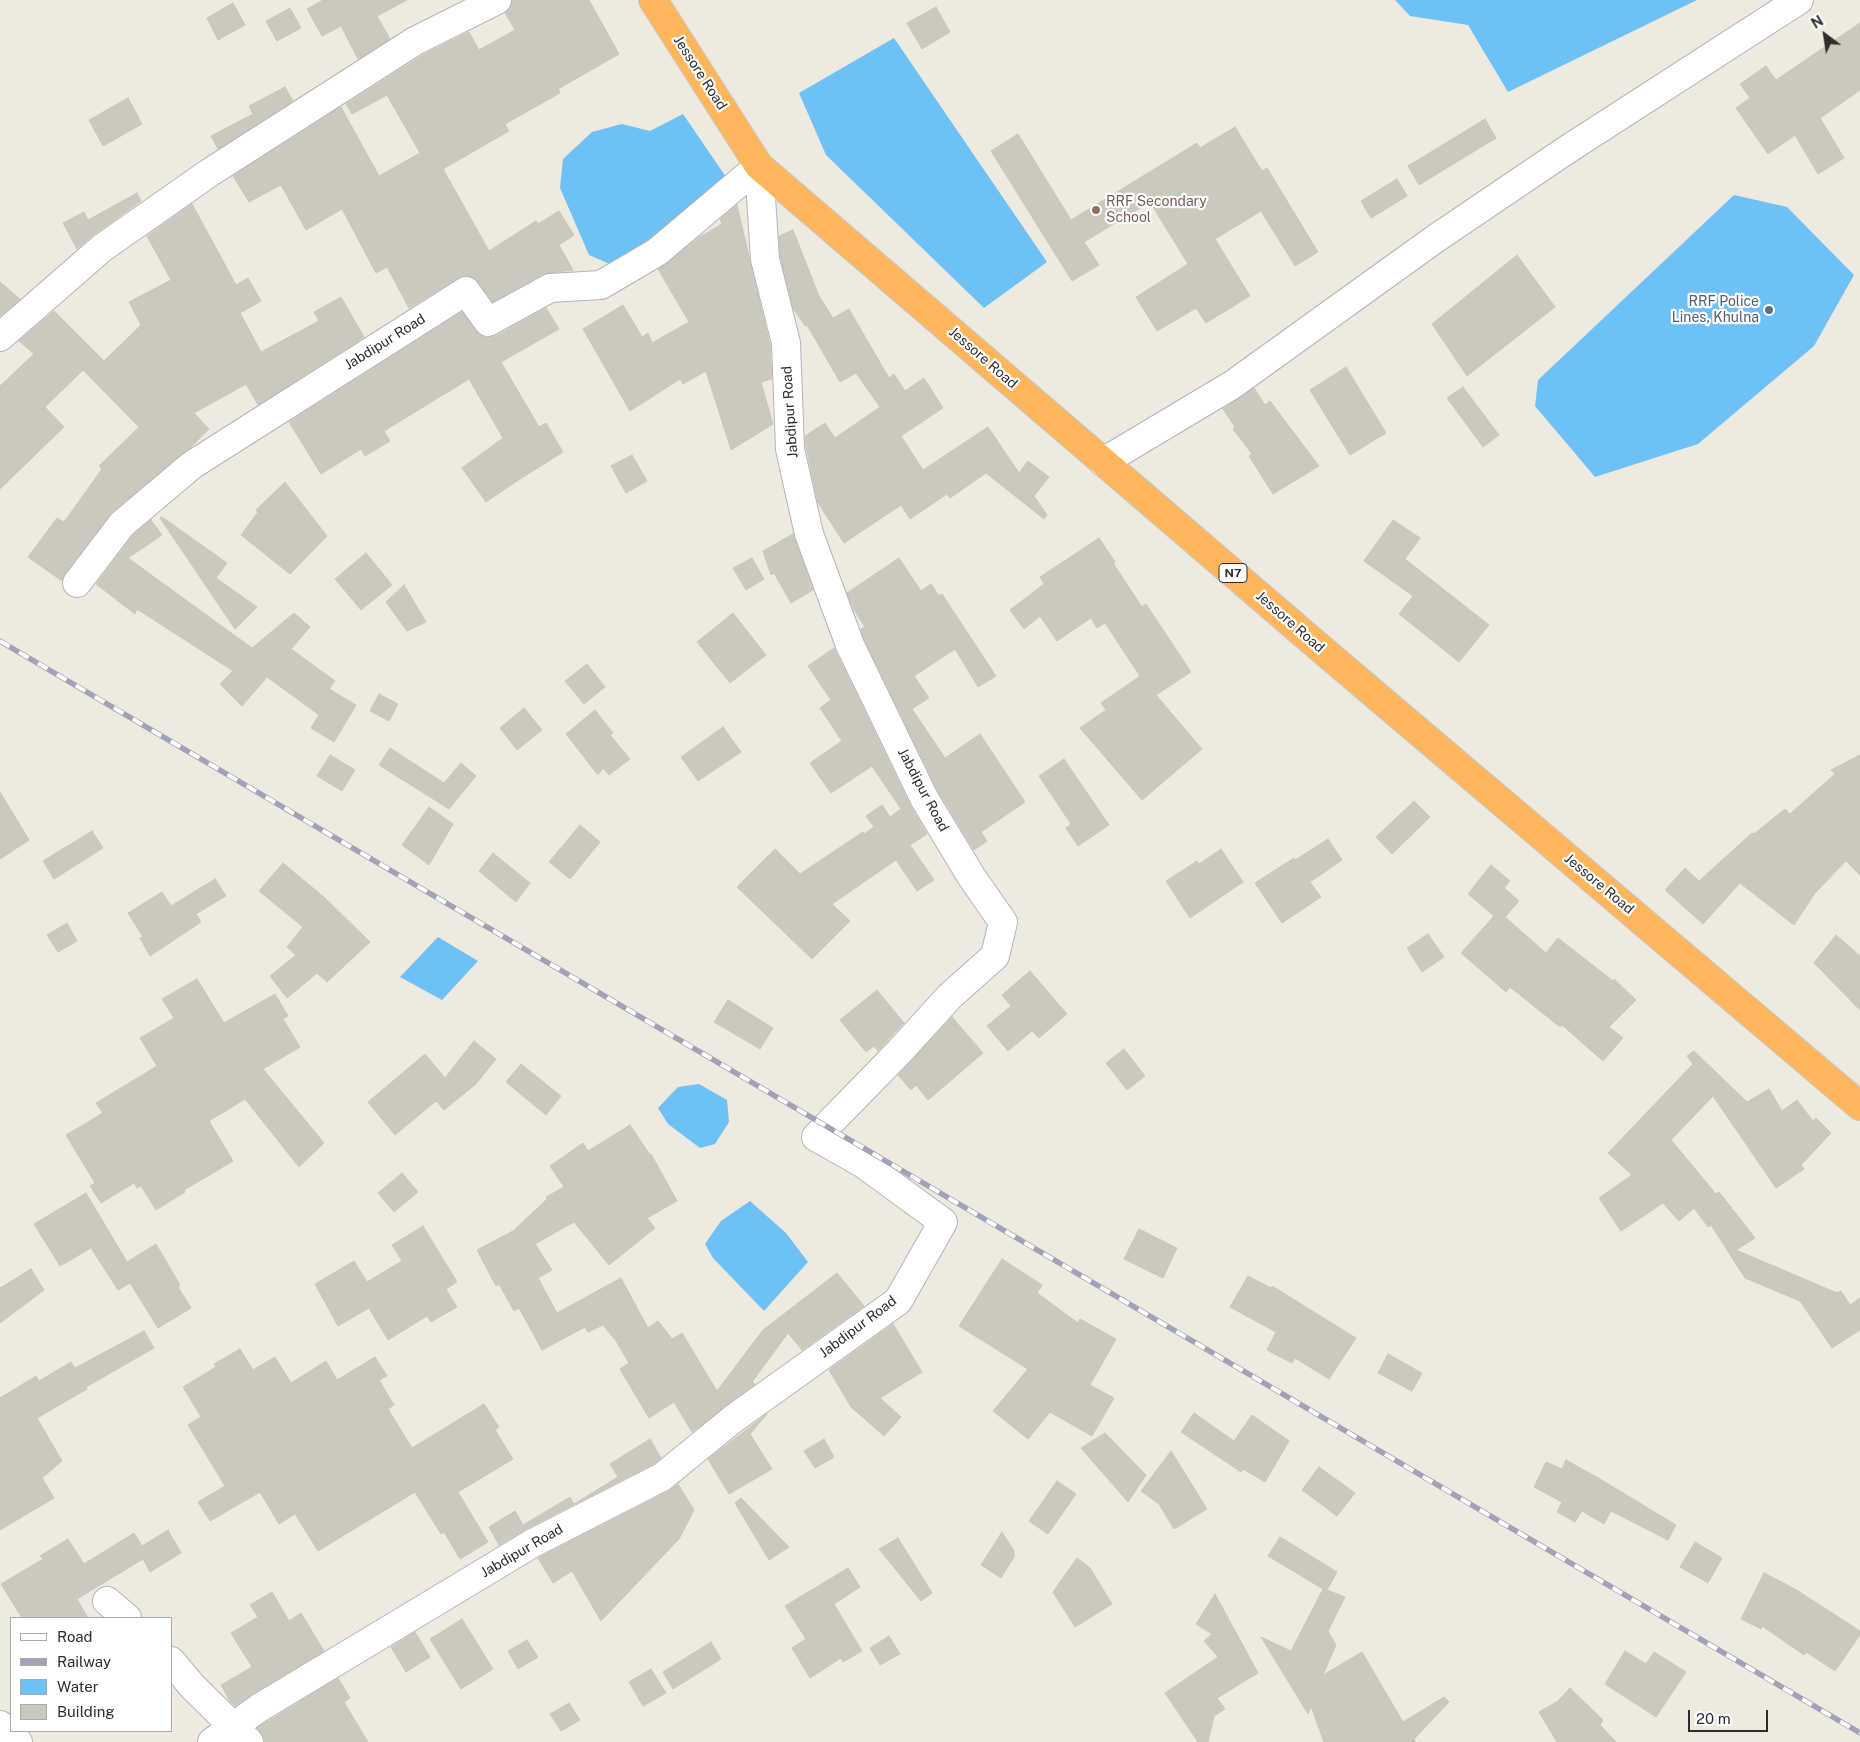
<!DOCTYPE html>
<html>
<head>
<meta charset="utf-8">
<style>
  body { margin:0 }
  #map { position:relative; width:1860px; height:1742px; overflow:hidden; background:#efeadf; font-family:"Public Sans",sans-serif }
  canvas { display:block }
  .legend { position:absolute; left:10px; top:1617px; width:162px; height:115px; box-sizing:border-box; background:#fff; border:1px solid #ababab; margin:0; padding:6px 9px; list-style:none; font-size:15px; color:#2d2d2d }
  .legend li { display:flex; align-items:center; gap:10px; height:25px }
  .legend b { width:25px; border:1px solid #ababab }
  .north { position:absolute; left:1800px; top:10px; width:50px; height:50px; -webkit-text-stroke:4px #fff; paint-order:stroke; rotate:329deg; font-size:14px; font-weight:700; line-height:20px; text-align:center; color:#2d2d2d }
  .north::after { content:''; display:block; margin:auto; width:18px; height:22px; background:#2d2d2d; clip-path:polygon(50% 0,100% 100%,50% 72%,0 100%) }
  .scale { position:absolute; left:1688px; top:1710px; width:80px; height:22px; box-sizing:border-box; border:2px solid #2d2d2d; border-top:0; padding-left:6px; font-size:15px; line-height:18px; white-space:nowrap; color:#2d2d2d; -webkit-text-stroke:4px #fff; paint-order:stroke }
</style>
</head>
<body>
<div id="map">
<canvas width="1860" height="1742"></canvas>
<ul class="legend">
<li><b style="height:6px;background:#fff"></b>Road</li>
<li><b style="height:6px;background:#a1a1b8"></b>Railway</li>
<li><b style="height:14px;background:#6dc1f6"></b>Water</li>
<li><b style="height:14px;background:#cbc8bd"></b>Building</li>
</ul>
<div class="north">N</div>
<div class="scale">20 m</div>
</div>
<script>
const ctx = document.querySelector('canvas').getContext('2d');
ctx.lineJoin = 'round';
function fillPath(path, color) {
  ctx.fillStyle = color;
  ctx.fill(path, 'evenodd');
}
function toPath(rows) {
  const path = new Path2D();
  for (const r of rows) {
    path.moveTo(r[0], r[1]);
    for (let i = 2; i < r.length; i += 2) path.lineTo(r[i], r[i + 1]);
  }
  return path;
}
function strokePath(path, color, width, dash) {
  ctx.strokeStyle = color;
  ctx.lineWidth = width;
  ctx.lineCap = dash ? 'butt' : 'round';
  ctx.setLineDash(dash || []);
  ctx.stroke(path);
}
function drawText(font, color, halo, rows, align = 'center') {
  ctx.font = font + ' "Public Sans",sans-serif';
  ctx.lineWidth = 4.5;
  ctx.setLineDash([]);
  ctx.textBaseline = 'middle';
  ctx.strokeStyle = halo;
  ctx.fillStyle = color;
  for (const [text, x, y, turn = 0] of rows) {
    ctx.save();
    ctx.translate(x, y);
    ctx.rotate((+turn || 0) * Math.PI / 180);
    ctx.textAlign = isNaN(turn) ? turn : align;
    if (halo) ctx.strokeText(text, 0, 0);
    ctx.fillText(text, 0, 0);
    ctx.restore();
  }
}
const water = toPath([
  [1395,0,1697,0,1508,92,1468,25,1410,16],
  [894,38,1047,262,984,308,826,155,799,93],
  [683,114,726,177,676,222,612,265,589,255,560,188,563,159,592,132,622,124,650,131],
  [1734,195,1787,207,1854,275,1814,346,1698,444,1595,477,1535,406,1538,380],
  [438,937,478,961,442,1000,400,977],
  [699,1084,727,1100,729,1122,715,1144,700,1148,668,1124,658,1108,678,1087],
  [750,1201,786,1233,808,1262,764,1311,713,1258,705,1244,721,1221]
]);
const building = toPath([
  [323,0,407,0,377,16,390,39,358,59,341,26,322,36,307,9,323,0],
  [512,0,589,0,619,54,558,89,560,93,505,124,509,131,443,169,489,251,536,221,538,224,559,211,574,235,559,245,573,270,543,274,493,302,478,282,472,277,465,275,458,278,409,308,387,267,376,273,342,209,306,230,281,185,249,202,233,176,341,107,379,176,420,153,387,95,352,114,346,104,423,55,469,32,479,50,515,30,505,13,510,8,512,0],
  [233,3,245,25,218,40,207,18,233,3],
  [936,7,950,32,922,49,907,23,936,7],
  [290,8,301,28,277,41,266,21,290,8],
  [1860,23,1860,90,1820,118,1844,158,1818,174,1795,135,1768,154,1736,108,1750,98,1740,84,1766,66,1776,80,1860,23],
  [285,87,293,101,218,149,211,136,253,114,249,106,285,87],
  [128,98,142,124,103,146,89,120,128,98],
  [1485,119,1496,138,1419,185,1408,166,1485,119],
  [1235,127,1262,171,1267,168,1318,252,1295,266,1261,211,1215,239,1250,296,1206,323,1196,308,1157,331,1136,297,1188,264,1150,202,1084,242,1099,265,1072,281,991,151,1018,134,1071,220,1197,143,1200,148,1235,127],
  [1397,179,1407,196,1371,218,1361,201,1397,179],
  [137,193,141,201,93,235,77,249,63,223,84,212,88,220,137,193],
  [192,204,236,285,248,278,261,301,240,313,261,352,319,321,314,312,341,297,364,337,258,405,246,384,194,413,209,429,191,447,112,512,65,574,62,581,28,557,57,518,64,522,102,469,99,466,139,427,83,370,45,407,64,427,0,489,0,386,34,354,19,341,54,311,104,361,141,325,129,302,171,280,147,236,192,204],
  [737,205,770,345,772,379,761,382,773,424,731,450,706,371,683,384,680,379,630,411,583,329,623,305,642,337,648,333,652,343,689,322,658,269,698,238,722,224,720,219,737,205],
  [793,230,819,296,833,318,849,309,889,378,894,374,905,391,924,378,943,408,901,436,923,470,988,427,1019,473,1028,461,1049,477,1034,496,1047,515,1044,519,986,473,950,498,947,494,910,519,901,505,844,543,818,503,806,447,805,436,825,423,835,438,880,407,856,373,840,382,807,325,805,326,793,308,780,257,779,236,793,230],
  [1517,255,1555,307,1467,376,1432,324,1517,255],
  [0,282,20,299,0,316,0,282],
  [546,308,559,329,501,362,539,427,546,423,563,452,520,479,486,502,462,468,503,438,469,379,384,431,390,441,365,456,361,449,321,474,289,422,462,312,476,331,481,336,489,338,496,336,546,308],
  [1346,367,1386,433,1350,455,1310,390,1346,367],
  [1463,387,1499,435,1483,447,1447,398,1463,387],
  [1254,388,1265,405,1270,401,1319,466,1273,494,1249,456,1252,454,1233,429,1235,427,1223,409,1254,388],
  [632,455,647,481,626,493,611,466,632,455],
  [285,482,327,536,290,574,241,535,258,512,256,510,285,482],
  [162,517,227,563,216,578,257,607,235,629,160,518,162,517],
  [151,520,162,535,128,558,252,648,294,613,310,627,291,649,335,681,329,689,356,705,334,742,311,728,319,715,267,677,242,706,220,684,233,671,137,609,135,614,96,584,133,535,151,520],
  [1393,520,1420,538,1405,559,1489,625,1459,662,1399,614,1413,596,1364,561,1393,520],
  [793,534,813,590,791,603,774,573,771,575,763,551,793,534],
  [1099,538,1115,562,1113,563,1142,607,1146,604,1191,672,1156,695,1202,749,1142,800,1080,728,1106,710,1101,703,1140,676,1105,623,1097,628,1091,618,1057,641,1040,616,1024,629,1010,610,1044,584,1040,577,1099,538],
  [366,553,392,585,361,610,335,579,366,553],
  [752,558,764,579,746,590,733,568,752,558],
  [899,558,921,591,931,584,939,596,942,594,996,676,978,687,955,649,914,676,929,698,912,709,945,758,980,734,1025,802,981,832,987,841,974,850,938,791,864,639,861,629,865,627,854,610,847,593,899,558],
  [404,585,426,622,407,631,386,602,404,585],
  [733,613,766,655,730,683,697,642,733,613],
  [834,648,910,805,927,834,910,845,934,880,917,891,896,860,832,904,850,921,812,959,737,887,775,849,800,874,863,832,864,834,874,827,866,816,882,805,890,817,901,809,872,766,831,793,810,763,842,741,820,708,831,700,808,666,834,648],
  [587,664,605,687,584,704,565,681,587,664],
  [379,694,398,704,389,721,370,711,379,694],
  [524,708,542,730,517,750,500,728,524,708],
  [595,710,613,733,610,735,630,759,609,775,603,768,598,775,566,734,595,710],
  [723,727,741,752,698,781,681,757,723,727],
  [390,748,444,783,461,763,476,776,449,809,379,765,390,748],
  [330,755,355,770,342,791,317,776,330,755],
  [1860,755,1860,875,1846,861,1815,893,1794,925,1740,883,1703,924,1665,890,1685,868,1699,881,1752,833,1754,834,1785,809,1790,814,1835,774,1831,770,1860,755],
  [1064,759,1109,825,1078,846,1066,828,1071,824,1039,776,1064,759],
  [0,792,29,840,0,859,0,792],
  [1414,801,1430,817,1392,854,1376,837,1414,801],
  [429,807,453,824,429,865,402,845,429,807],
  [580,825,600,842,570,879,549,862,580,825],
  [92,831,103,848,54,879,43,861,92,831],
  [1328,839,1342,860,1310,882,1321,897,1282,923,1255,883,1294,858,1295,860,1328,839],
  [1221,849,1243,882,1190,918,1166,881,1197,861,1199,864,1221,849],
  [493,853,530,883,516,902,479,871,493,853],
  [283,863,325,898,370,942,327,982,317,973,287,998,270,976,296,955,287,947,303,927,259,891,283,863],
  [1491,865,1510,881,1504,888,1519,901,1505,917,1546,953,1558,938,1613,981,1614,979,1636,1000,1609,1027,1623,1038,1603,1061,1562,1025,1560,1027,1510,987,1506,992,1461,953,1494,916,1468,894,1491,865],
  [215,879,226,896,196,914,201,922,150,956,140,938,143,937,128,913,162,892,171,906,215,879],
  [67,923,77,941,58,952,47,935,67,923],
  [1428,934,1444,957,1422,972,1407,948,1428,934],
  [1836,935,1860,956,1860,1010,1814,963,1836,935],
  [1030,971,1067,1014,1039,1038,1032,1031,1008,1051,987,1026,1011,1006,1002,995,1030,971],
  [197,979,224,1023,275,994,288,1016,283,1019,300,1047,263,1069,324,1143,299,1167,245,1099,209,1121,233,1161,184,1190,185,1192,156,1210,141,1186,137,1188,134,1183,101,1203,90,1186,95,1183,66,1135,103,1113,96,1103,157,1066,140,1038,174,1018,162,999,197,979],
  [877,990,904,1023,878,1051,874,1046,866,1052,840,1020,877,990],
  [728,1000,773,1028,760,1049,714,1022,728,1000],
  [952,1017,983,1053,928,1100,916,1085,911,1090,898,1075,952,1017],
  [474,1041,496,1059,476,1084,444,1110,436,1101,395,1135,368,1102,425,1054,445,1078,474,1041],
  [1124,1049,1145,1076,1127,1090,1106,1063,1124,1049],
  [1694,1051,1747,1102,1769,1089,1782,1111,1797,1100,1813,1121,1816,1118,1831,1133,1801,1165,1804,1169,1776,1188,1713,1096,1671,1140,1716,1194,1719,1192,1755,1238,1736,1250,1837,1293,1841,1291,1850,1305,1860,1298,1860,1330,1832,1348,1800,1301,1745,1278,1711,1225,1708,1227,1694,1208,1679,1221,1663,1203,1621,1231,1599,1198,1632,1175,1608,1153,1693,1064,1687,1056,1694,1051],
  [521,1064,561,1096,546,1115,506,1082,521,1064],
  [630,1125,650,1155,651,1154,677,1201,647,1218,655,1228,609,1265,574,1222,535,1244,552,1270,538,1278,557,1313,621,1278,648,1328,658,1321,672,1339,682,1333,717,1391,763,1330,837,1273,864,1306,802,1350,788,1333,752,1382,755,1384,692,1432,674,1402,649,1418,620,1369,629,1363,616,1341,603,1325,588,1332,585,1327,542,1350,519,1308,514,1311,499,1284,496,1286,477,1250,513,1231,547,1199,546,1197,564,1187,550,1166,583,1143,588,1151,630,1125],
  [402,1173,418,1192,394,1212,378,1193,402,1173],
  [86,1193,127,1262,156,1244,180,1285,178,1287,191,1308,158,1328,130,1283,118,1290,91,1248,60,1266,34,1224,86,1193],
  [423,1226,457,1282,446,1289,457,1307,431,1322,427,1316,388,1340,369,1308,338,1326,315,1284,354,1261,367,1282,402,1261,392,1245,423,1226],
  [1139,1229,1177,1248,1163,1278,1124,1259,1139,1229],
  [1002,1259,1042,1285,1037,1293,1078,1323,1080,1319,1116,1339,1090,1385,1114,1398,1092,1436,1050,1412,1028,1439,993,1411,1028,1369,959,1326,1002,1259],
  [31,1269,44,1290,0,1323,0,1288,31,1269],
  [1248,1276,1271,1288,1272,1286,1356,1338,1329,1379,1295,1358,1292,1363,1267,1350,1276,1332,1230,1307,1248,1276],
  [893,1324,922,1372,880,1398,901,1417,884,1436,851,1407,829,1370,893,1324],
  [144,1331,154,1348,86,1387,87,1389,37,1418,62,1461,42,1478,54,1498,0,1530,0,1398,36,1376,39,1381,71,1362,75,1368,144,1331],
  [240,1349,253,1370,275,1357,291,1383,326,1361,337,1380,375,1357,387,1376,379,1380,394,1405,388,1409,412,1448,484,1404,499,1427,495,1430,513,1459,458,1492,488,1542,460,1559,444,1532,441,1534,415,1492,318,1551,295,1514,279,1524,260,1492,210,1521,198,1502,225,1486,188,1425,201,1417,183,1387,216,1367,214,1364,240,1349],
  [1388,1354,1422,1373,1412,1391,1378,1373,1388,1354],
  [1194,1413,1234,1441,1252,1415,1289,1441,1265,1482,1243,1469,1241,1472,1181,1432,1194,1413],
  [767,1414,750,1434,772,1469,729,1494,708,1459,767,1414],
  [1105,1433,1146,1475,1128,1502,1081,1448,1105,1433],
  [650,1439,661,1458,653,1464,526,1529,499,1545,489,1527,515,1511,523,1525,570,1497,574,1504,618,1477,610,1464,650,1439],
  [824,1439,834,1457,815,1468,804,1451,824,1439],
  [1171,1451,1207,1509,1174,1529,1159,1504,1141,1491,1171,1451],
  [1566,1460,1600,1479,1676,1525,1668,1540,1611,1511,1604,1524,1582,1511,1575,1522,1557,1512,1562,1502,1534,1487,1546,1462,1562,1469,1566,1460],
  [1319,1467,1355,1493,1337,1516,1302,1490,1319,1467],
  [1057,1481,1076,1494,1048,1534,1029,1521,1057,1481],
  [678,1484,694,1510,679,1539,601,1621,572,1571,553,1583,538,1558,669,1491,678,1484],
  [741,1498,789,1547,769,1560,735,1503,741,1498],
  [168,1530,181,1553,150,1572,143,1559,77,1599,88,1618,22,1618,1,1584,43,1559,40,1556,68,1539,84,1564,134,1533,142,1546,168,1530],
  [1002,1532,1014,1551,1014,1557,1001,1578,981,1565,1002,1532],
  [1280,1537,1337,1572,1327,1590,1345,1597,1328,1631,1336,1645,1323,1675,1362,1652,1403,1722,1444,1697,1449,1702,1414,1739,1416,1742,1324,1742,1311,1706,1308,1714,1261,1637,1291,1651,1323,1589,1268,1556,1280,1537],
  [898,1538,932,1593,921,1601,879,1549,898,1538],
  [1695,1542,1722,1558,1708,1583,1680,1567,1695,1542],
  [1077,1558,1090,1568,1112,1604,1075,1627,1053,1592,1077,1558],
  [848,1568,860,1587,834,1604,862,1651,843,1662,841,1658,810,1678,792,1648,806,1639,785,1606,848,1568],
  [1764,1573,1795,1589,1860,1631,1860,1635,1835,1671,1806,1652,1804,1655,1762,1626,1761,1629,1741,1619,1764,1573],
  [272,1592,289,1621,301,1613,324,1651,251,1695,235,1706,230,1701,221,1685,252,1667,231,1633,258,1617,250,1605,272,1592],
  [1215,1594,1258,1673,1217,1698,1225,1709,1214,1716,1208,1742,1198,1742,1165,1693,1218,1657,1204,1641,1212,1634,1196,1624,1215,1594],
  [462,1619,493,1669,461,1689,430,1639,462,1619],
  [415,1632,430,1657,406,1672,391,1647,415,1632],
  [889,1636,900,1654,880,1665,870,1648,889,1636],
  [527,1640,538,1657,518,1669,508,1651,527,1640],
  [711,1642,721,1659,673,1689,663,1672,711,1642],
  [1625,1651,1646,1664,1654,1652,1686,1672,1656,1717,1605,1684,1625,1651],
  [651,1669,666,1693,643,1706,629,1682,651,1669],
  [338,1678,350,1698,344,1702,368,1742,264,1742,264,1737,257,1728,338,1678],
  [1570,1688,1603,1720,1600,1725,1616,1742,1557,1742,1539,1712,1558,1701,1570,1688],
  [569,1703,580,1720,561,1731,550,1714,569,1703]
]);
const minor = toPath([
  [0,337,102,248,209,173,415,41,497,0],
  [1103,462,1232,385,1435,239,1565,151,1799,0],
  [77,583,122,524,192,465,466,291,488,322,550,288,601,285,657,252,759,166,765,259,786,343,790,449,809,534,850,645,924,798,971,876,1003,922,995,956,950,996,899,1052,816,1137,862,1163,943,1222,898,1301,733,1419,662,1477,533,1543,259,1708,212,1742],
  [107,1601,127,1618],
  [171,1661,193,1687,249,1742],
  [0,1725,18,1742]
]);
const highway = toPath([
  [653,0,759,166,1326,653,1860,1106]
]);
const rail = toPath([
  [0,641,1860,1733]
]);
const markers = [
  [1096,210,5,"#8d6e63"],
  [1769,310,5,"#5c6f8a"]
];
const shields = [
  [1233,573,28]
];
const shieldNames = [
  ["N7",1233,573]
];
const streetNames = [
  ["Jessore Road",700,73,57],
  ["Jabdipur Road",385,342,-32],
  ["Jessore Road",983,358,41],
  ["Jabdipur Road",790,412,-94],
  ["Jessore Road",1290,622,41],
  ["Jabdipur Road",923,790,62],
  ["Jessore Road",1599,884,40],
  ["Jabdipur Road",858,1327,-37],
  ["Jabdipur Road",522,1551,-30]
];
const educationNames = [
  ["RRF Secondary",1106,202],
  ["School",1106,218]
];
const serviceNames = [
  ["RRF Police",1759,302],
  ["Lines, Khulna",1759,318]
];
fillPath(water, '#6dc1f6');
fillPath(building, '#cbc8bd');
strokePath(building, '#cbc6b8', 1);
strokePath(minor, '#b3b3c1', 30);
strokePath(highway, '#c8c8c8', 30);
strokePath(minor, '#fff', 28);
strokePath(highway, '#ffb55a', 28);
strokePath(rail, '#a1a1b8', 5.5);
strokePath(rail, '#fff', 4, [11]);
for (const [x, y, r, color] of markers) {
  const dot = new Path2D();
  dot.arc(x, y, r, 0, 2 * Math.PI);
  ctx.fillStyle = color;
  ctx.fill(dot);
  strokePath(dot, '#fff', 2);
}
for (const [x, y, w] of shields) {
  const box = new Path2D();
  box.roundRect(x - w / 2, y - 9.5, w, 19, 4);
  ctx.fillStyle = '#fff';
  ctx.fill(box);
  strokePath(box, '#2d2d2d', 1);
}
drawText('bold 12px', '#2d2d2d', null, shieldNames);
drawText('14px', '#2d2d2d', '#fff', streetNames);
drawText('14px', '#785e54', '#fff', educationNames, 'left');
drawText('14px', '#4e5e75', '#fff', serviceNames, 'right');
</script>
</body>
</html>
